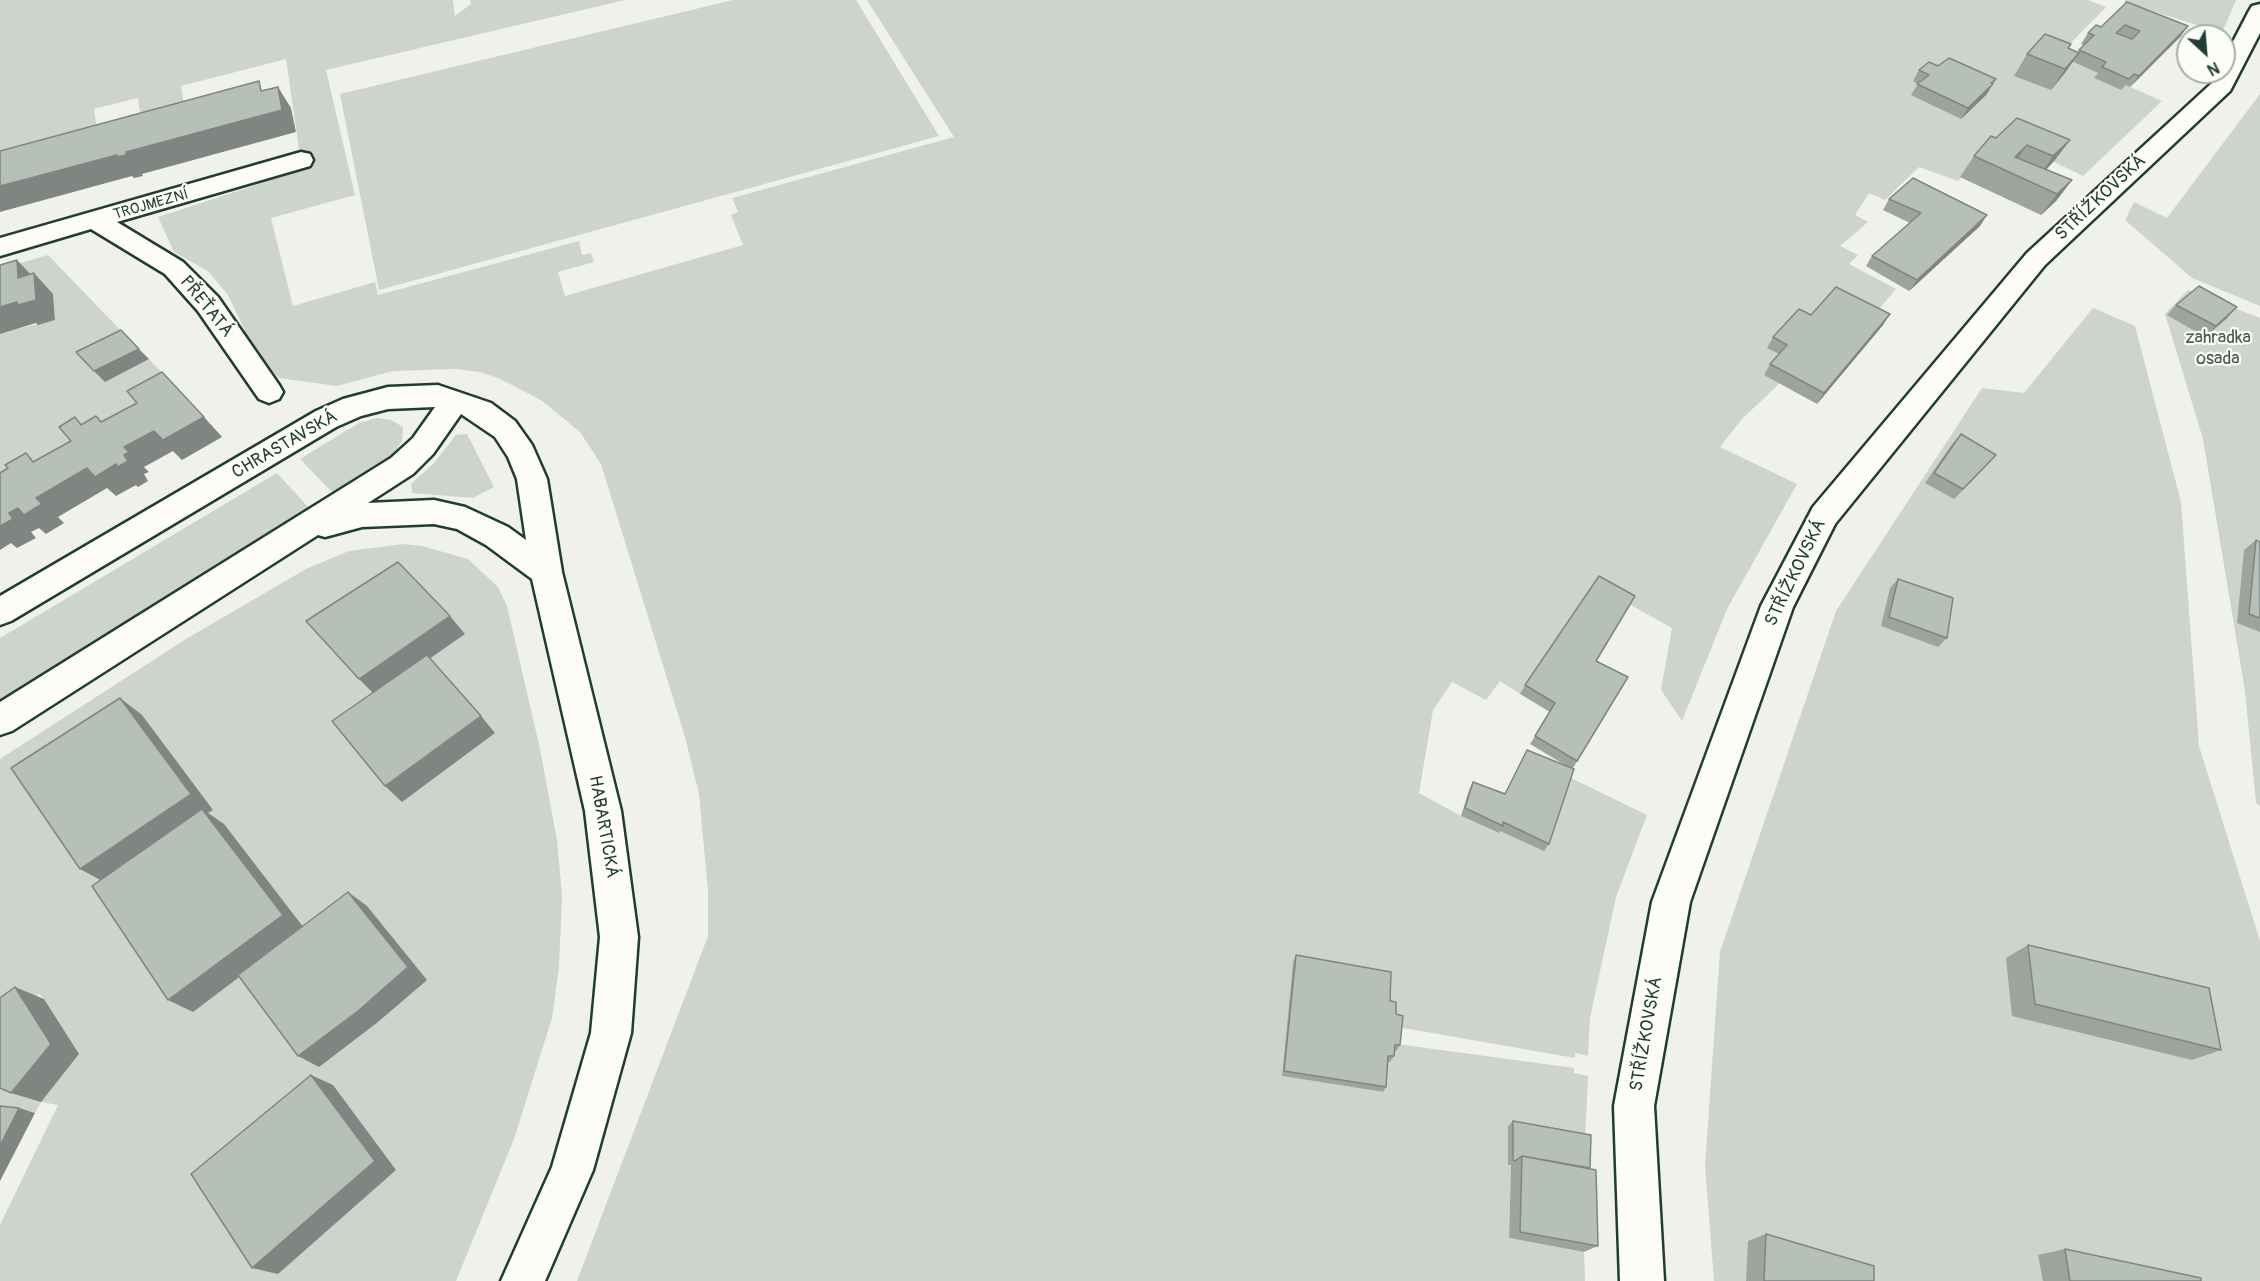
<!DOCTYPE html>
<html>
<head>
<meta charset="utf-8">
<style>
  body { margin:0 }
  #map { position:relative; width:2260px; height:1281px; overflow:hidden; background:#f0f1eb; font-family:Pangolin,sans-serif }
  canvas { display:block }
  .north { position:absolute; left:2176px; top:24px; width:60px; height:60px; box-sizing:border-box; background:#fdfcf7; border:2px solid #a4b0a9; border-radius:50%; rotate:154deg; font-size:16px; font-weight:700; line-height:24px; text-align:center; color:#1f3d34 }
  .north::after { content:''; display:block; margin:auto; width:21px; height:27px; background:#1f3d34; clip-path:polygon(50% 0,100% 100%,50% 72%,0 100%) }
</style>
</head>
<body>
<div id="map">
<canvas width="2260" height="1281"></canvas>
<div class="north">N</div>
</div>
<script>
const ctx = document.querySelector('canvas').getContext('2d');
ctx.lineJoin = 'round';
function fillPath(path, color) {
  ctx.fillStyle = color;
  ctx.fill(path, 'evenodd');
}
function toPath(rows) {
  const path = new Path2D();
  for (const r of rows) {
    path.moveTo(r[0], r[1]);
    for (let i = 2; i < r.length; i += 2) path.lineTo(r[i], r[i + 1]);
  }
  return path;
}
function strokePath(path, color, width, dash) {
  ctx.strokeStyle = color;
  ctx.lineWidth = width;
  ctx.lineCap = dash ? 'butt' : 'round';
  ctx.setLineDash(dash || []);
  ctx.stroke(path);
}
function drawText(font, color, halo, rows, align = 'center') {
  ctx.font = font + ' Pangolin,sans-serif';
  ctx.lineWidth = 4.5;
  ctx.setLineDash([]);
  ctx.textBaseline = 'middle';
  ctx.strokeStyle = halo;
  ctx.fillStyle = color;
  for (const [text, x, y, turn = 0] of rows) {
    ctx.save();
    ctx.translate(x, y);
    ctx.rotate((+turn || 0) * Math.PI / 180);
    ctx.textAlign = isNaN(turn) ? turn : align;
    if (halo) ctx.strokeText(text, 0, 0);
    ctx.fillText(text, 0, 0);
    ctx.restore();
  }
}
const green = toPath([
  [0,0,453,0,455,16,471,4,470,0,625,0,326,70,355,195,271,218,293,306,375,282,378,295,579,241,582,255,591,253,594,262,558,272,565,296,743,245,731,215,738,212,732,198,954,137,867,0,2088,0,2106,7,2058,56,2098,73,2095,78,2121,90,2126,85,2162,101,2083,176,2038,154,1977,157,1958,181,1919,167,1885,200,1869,193,1855,215,1868,222,1840,246,1858,255,1849,264,1896,289,1875,314,1804,326,1767,347,1781,355,1780,383,1742,419,1720,447,1797,484,1727,609,1682,721,1661,690,1672,628,1595,585,1520,694,1500,681,1486,700,1452,682,1433,710,1419,793,1461,816,1498,833,1569,777,1647,815,1616,897,1590,1018,1588,1056,1575,1053,1575,1058,1398,1027,1293,962,1282,1076,1382,1092,1385,1061,1397,1044,1574,1068,1574,1073,1588,1076,1585,1140,1511,1164,1509,1238,1584,1252,1585,1281,577,1281,708,936,708,891,699,794,685,737,601,464,580,432,541,400,500,379,480,372,455,369,393,371,337,386,279,378,255,352,228,295,208,271,174,252,158,217,302,170,286,59,181,86,188,127,144,139,138,98,94,109,100,151,0,177],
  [733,0,856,0,939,136,379,290,340,94],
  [2125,0,2236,0,2222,33,2124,2],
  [2260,94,2260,306,2192,278,2125,220,2134,202,2167,218],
  [48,255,130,340,104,381,149,359,180,392,0,505,0,333,55,320,53,294,38,298,0,269],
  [2188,290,2260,318,2260,806,2256,803,2245,691,2203,439,2165,314],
  [2093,308,2135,326,2181,502,2199,746,2260,941,2260,1281,1714,1281,1705,1166,1720,952,1836,611,1982,388,2024,393],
  [377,418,391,420,403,427,402,441,394,454,332,492,300,459,359,423],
  [467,434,494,487,473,498,412,493,411,484,434,463,456,435],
  [277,473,309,508,0,699,0,638],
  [403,544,422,546,468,559,498,587,507,606,540,749,557,840,562,895,559,967,552,1018,514,1139,456,1281,0,1281,0,1225,58,1105,41,1102,35,1113,0,1109,0,1084,44,999,39,994,0,1022,0,759,186,639,306,569,349,551]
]);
const street = toPath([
  [2260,4,2260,33,2230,91,2045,265,1835,524,1793,607,1690,902,1654,1106,1664,1281,1620,1281,1614,1106,1652,902,1761,606,1813,507,2027,253,2212,83,2217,72,2224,72,2224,59,2249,11,2252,6,2260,4],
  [301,152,310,154,313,160,310,166,117,222,183,262,218,297,279,385,283,392,279,399,269,403,259,399,198,311,165,274,91,229,0,256,0,238,301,152],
  [438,385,491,403,515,421,532,445,547,479,562,572,621,811,638,937,631,1033,593,1170,545,1281,501,1281,552,1167,591,1033,600,937,585,811,532,579,486,545,457,529,434,524,362,527,325,537,318,535,12,731,0,735,0,702,391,458,413,438,435,407,388,409,361,416,336,427,11,621,0,625,0,596,316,411,343,399,388,387,438,385],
  [461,414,495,437,508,457,517,479,526,540,508,527,465,507,434,500,368,503,413,474,433,454,461,414]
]);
const wall = toPath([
  [2127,2,2188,26,2180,37,2130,87,2126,85,2121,90,2094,78,2098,73,2073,62,2064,74,2051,90,2014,76,2027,54,2068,48,2077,52,2084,45,2081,44,2088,33,2101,27],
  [1938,66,1993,84,1986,95,1961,119,1911,95,1918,84,1913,81,1919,70],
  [1996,138,2070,140,2054,161,2046,170,2072,180,2056,201,2041,215,1960,177,1974,156],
  [1889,199,1980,226,1909,291,1866,266,1872,256,1910,223,1883,210],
  [2176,305,2227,318,2205,337,2167,315],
  [1811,315,1883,325,1817,404,1764,375,1770,364,1779,354,1767,348,1773,337],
  [1961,434,1996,455,1954,499,1925,483,1952,444],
  [2256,540,2260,542,2260,632,2237,623,2244,550],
  [1898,579,1947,638,1938,647,1881,626,1890,588],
  [1596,661,1628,677,1573,768,1549,844,1544,851,1500,831,1499,833,1461,816,1469,790,1473,782,1504,793,1565,765,1530,744,1550,712,1520,694,1525,685],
  [2028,945,2221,1050,2192,1060,2012,1016,2006,958],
  [1296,955,1390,1001,1396,1014,1400,1045,1396,1051,1395,1051,1394,1056,1390,1062,1388,1062,1386,1087,1383,1092,1282,1076,1293,962],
  [1513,1121,1590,1168,1598,1246,1584,1252,1509,1238,1511,1165,1508,1165,1508,1126],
  [1766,1234,1874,1281,1746,1281,1748,1241],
  [2065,1249,2201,1281,2043,1281,2038,1255]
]);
const shadedWall = toPath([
  [2188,26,2180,37,2130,87,2139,76],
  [2079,53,2064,74,2051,90,2065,69],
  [1996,79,1986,95,1961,119,1968,108],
  [278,87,291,108,296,132,142,174,143,176,134,178,132,176,0,212,0,186,126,152],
  [2070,140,2054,161,2038,178,2053,156],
  [2027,145,2012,166,2015,157],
  [2072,180,2056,201,2041,215,2057,194],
  [1987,215,1980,226,1909,291,1917,280],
  [17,260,34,278,34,273,53,294,55,320,38,325,36,323,0,334,0,307,18,278],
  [2237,307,2227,318,2205,337,2216,326],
  [1890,314,1883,325,1817,404,1824,393],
  [139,349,149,359,105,382,94,371],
  [204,417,222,437,182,460,173,451,144,467,149,472,144,474,148,481,138,487,136,485,116,496,107,488,58,517,64,523,46,534,39,528,31,532,36,538,17,548,11,543,0,550,0,526,9,513,87,468,124,455,124,447,154,431],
  [1996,455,1987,465,1954,499,1963,489],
  [450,616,465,634,376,696,359,679],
  [120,698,142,715,213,810,208,813,224,824,304,928,193,1012,168,1000,106,883,80,869],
  [481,716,495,733,402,802,385,786],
  [348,892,367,906,427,980,378,1022,319,1067,298,1056],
  [15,987,44,999,79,1054,41,1102,11,1093],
  [311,1075,333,1085,396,1170,278,1274,252,1268],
  [19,1108,35,1113,0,1181,0,1146]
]);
const building = toPath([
  [2127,2,2188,26,2139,76,2134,74,2129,79,2102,67,2106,62,2079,50,2094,35,2088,33,2096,25,2101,27,2127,2],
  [2125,25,2140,31,2132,39,2116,33,2125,25],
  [2045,34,2071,44,2068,48,2079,53,2065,69,2027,54,2045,34],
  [1949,58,1996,79,1991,83,1993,84,1968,108,1917,84,1929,75,1919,70,1929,62,1938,66,1949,58],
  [259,81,261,91,278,87,282,110,126,152,126,155,117,157,117,155,0,186,0,151,259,81],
  [2017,118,2070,140,2053,156,2027,145,2015,157,2072,180,2057,194,1974,156,1991,136,1996,138,2017,118],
  [1913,178,1987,215,1917,280,1872,256,1921,213,1889,199,1913,178],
  [17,260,18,278,34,273,36,300,18,305,17,302,0,307,0,265,17,260],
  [2199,286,2237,307,2216,326,2176,305,2199,286],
  [1836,287,1890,314,1824,393,1770,364,1787,345,1773,337,1799,309,1811,315,1836,287],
  [121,330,139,349,94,371,76,352,121,330],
  [162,372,204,417,163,440,154,431,124,447,129,452,124,455,128,461,118,467,116,464,95,477,87,468,36,498,42,504,24,515,18,508,9,513,13,519,0,526,0,473,8,468,5,465,26,453,33,462,71,441,59,427,75,417,81,425,96,416,101,422,137,403,127,391,162,372],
  [1961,434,1996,455,1963,489,1934,473,1961,434],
  [2256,540,2260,542,2260,618,2249,614,2256,540],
  [398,562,450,616,359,679,306,621,398,562],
  [1599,576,1635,596,1596,661,1628,677,1577,761,1535,736,1555,703,1525,685,1599,576],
  [1898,579,1953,598,1947,638,1889,617,1898,579],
  [427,655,481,716,385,786,332,721,427,655],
  [120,698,191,794,80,869,11,768,120,698],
  [1527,750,1574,769,1549,844,1503,822,1503,826,1465,808,1473,782,1505,794,1527,750],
  [202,809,283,915,168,1000,92,886,202,809],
  [348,892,408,967,358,1011,298,1056,238,975,348,892],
  [2028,945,2209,988,2221,1050,2035,1004,2028,945],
  [1296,955,1391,972,1390,1001,1396,1002,1396,1014,1403,1016,1400,1045,1395,1045,1394,1056,1388,1056,1386,1087,1284,1071,1296,955],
  [15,987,51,1044,11,1093,0,1088,0,998,15,987],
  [311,1075,375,1161,252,1268,191,1174,311,1075],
  [0,1106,19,1108,0,1146,0,1106],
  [1513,1121,1591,1135,1590,1168,1522,1156,1515,1161,1513,1160,1513,1121],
  [1522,1156,1596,1170,1598,1246,1520,1232,1522,1156],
  [1766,1234,1874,1266,1874,1281,1764,1281,1766,1234],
  [2065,1249,2201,1278,2201,1281,2070,1281,2065,1249]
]);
const farStreetnames = [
  ["TROJMEZNÍ",151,205,-16]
];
const streetNames = [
  ["STŘÍŽKOVSKÁ",2101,198,-43],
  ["PŘEŤATÁ",206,307,51],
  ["CHRASTAVSKÁ",285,445,-30],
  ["STŘÍŽKOVSKÁ",1796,573,-64],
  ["HABARTICKÁ",603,827,80],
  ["STŘÍŽKOVSKÁ",1647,1034,-80]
];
const parkNames = [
  ["zahradka",2218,338],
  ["osada",2218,359]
];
fillPath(green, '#cdd3cd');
strokePath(street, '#1f3d34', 5);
fillPath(street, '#fdfcf7');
fillPath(wall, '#9da49e');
fillPath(shadedWall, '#7f8681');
fillPath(building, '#b6bfb8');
strokePath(building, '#7f8681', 1.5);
drawText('15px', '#1f3d34', '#fdfcf7', farStreetnames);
drawText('18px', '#1f3d34', '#fdfcf7', streetNames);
drawText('18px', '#425b53', '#fdfcf7', parkNames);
</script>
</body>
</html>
